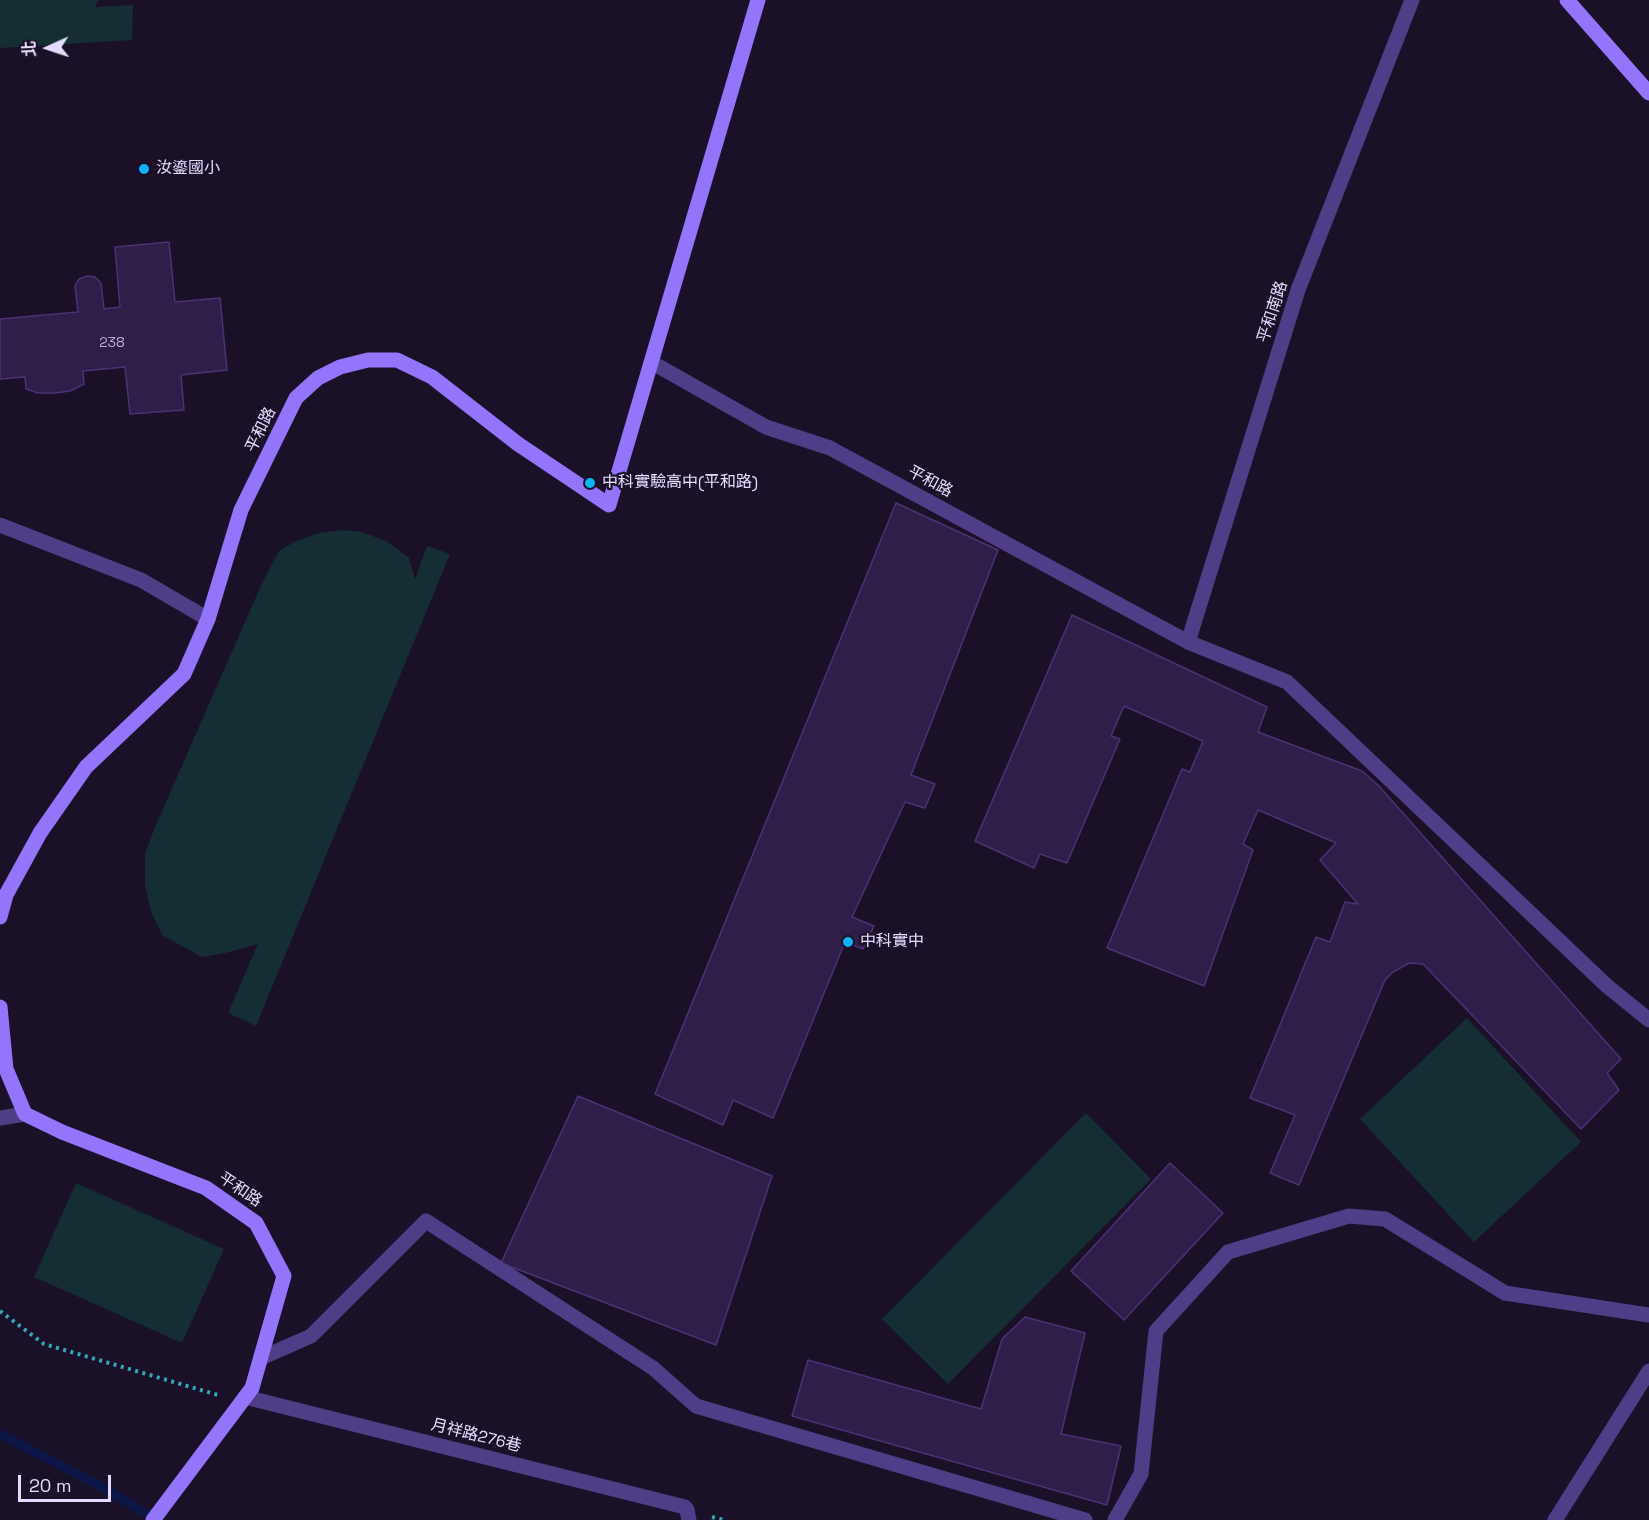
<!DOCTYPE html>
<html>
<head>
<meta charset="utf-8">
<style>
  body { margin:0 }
  #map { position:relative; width:1649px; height:1520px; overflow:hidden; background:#1a1129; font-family:"Space Grotesk","Noto Sans TC",sans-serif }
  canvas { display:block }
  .north { position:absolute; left:18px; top:18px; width:60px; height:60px; -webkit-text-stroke:4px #1a1129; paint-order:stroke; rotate:267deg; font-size:16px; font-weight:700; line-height:24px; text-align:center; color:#e6dbfe }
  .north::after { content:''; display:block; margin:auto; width:21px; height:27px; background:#e6dbfe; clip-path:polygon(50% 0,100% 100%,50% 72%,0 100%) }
  .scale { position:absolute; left:18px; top:1475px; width:93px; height:27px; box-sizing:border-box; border:3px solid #e6dbfe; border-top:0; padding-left:8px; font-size:18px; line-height:21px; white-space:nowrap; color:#e6dbfe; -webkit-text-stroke:4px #1a1129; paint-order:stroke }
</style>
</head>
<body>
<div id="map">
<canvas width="1649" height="1520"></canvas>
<div class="north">北</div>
<div class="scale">20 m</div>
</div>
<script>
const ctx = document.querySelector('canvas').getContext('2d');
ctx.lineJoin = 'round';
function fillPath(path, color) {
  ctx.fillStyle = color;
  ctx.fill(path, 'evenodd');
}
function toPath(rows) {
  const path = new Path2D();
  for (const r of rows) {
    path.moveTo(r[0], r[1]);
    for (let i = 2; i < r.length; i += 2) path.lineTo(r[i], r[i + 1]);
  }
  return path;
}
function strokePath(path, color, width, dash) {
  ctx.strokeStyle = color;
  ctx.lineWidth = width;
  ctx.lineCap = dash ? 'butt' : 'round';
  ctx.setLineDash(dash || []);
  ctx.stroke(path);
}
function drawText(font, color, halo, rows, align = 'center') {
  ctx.font = font + ' "Space Grotesk","Noto Sans TC",sans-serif';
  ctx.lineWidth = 4.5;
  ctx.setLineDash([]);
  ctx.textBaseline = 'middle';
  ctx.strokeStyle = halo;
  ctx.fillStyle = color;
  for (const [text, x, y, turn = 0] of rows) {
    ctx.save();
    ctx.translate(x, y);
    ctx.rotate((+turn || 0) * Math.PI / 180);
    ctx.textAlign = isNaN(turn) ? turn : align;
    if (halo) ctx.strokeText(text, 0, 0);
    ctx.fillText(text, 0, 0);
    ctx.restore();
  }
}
const green = toPath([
  [0,0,99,0,95,7,133,5,132,40,0,48],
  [343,530,362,532,386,541,409,558,415,579,427,546,450,554,256,1026,228,1013,258,944,225,953,202,957,162,935,151,911,145,884,145,854,155,827,263,581,279,551,296,541,319,533],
  [1467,1018,1581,1142,1474,1242,1360,1119],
  [1086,1113,1151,1179,948,1384,882,1319],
  [76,1183,224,1249,182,1343,34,1277]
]);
const stream = toPath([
  [0,1434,104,1488,157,1520]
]);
const building = toPath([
  [169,242,175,302,220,298,227,370,181,375,184,410,130,414,125,367,83,371,84,384,70,391,55,393,38,393,26,389,25,377,0,379,0,319,78,312,75,286,79,279,87,276,95,277,101,283,104,309,120,307,115,247,169,242],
  [896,503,998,550,911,775,935,784,925,808,905,802,852,917,874,926,863,949,845,942,773,1118,733,1100,723,1125,655,1094,896,503],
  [1072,615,1267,707,1258,732,1362,771,1378,785,1621,1059,1607,1073,1619,1090,1581,1129,1423,964,1409,963,1393,972,1385,980,1299,1185,1270,1173,1295,1115,1250,1098,1316,937,1330,942,1345,902,1358,904,1320,860,1336,843,1258,810,1243,844,1253,850,1204,986,1107,948,1182,769,1190,772,1203,741,1124,706,1111,736,1120,739,1067,863,1040,854,1034,868,975,841,1072,615],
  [578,1096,772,1176,716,1345,501,1263,578,1096],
  [1170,1163,1223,1213,1124,1320,1071,1271,1170,1163],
  [1025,1317,1085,1333,1061,1434,1121,1446,1107,1505,792,1416,808,1360,981,1409,1002,1339,1025,1317]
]);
const path = toPath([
  [0,1311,44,1344,218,1395],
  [712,1517,724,1520]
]);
const lane = toPath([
  [651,362,766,427,830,448,1188,642,1287,682,1607,986,1649,1020],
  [0,525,141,580,208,619],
  [261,1358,311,1336,426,1221,653,1368,696,1406,1085,1520],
  [245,1397,685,1507,687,1510],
  [1115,1520,1141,1474,1156,1331,1228,1252,1349,1216,1385,1219,1505,1293,1649,1315],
  [1555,1520,1649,1371]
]);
const street = toPath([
  [1188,642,1298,290,1412,0],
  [0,1118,25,1114],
  [687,1510,689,1520]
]);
const secondary = toPath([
  [1567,0,1649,93],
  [0,917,6,895,40,833,86,767,184,674,208,619,241,510,296,398,318,378,340,367,368,360,397,360,432,377,518,444,609,505,758,0],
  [0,1007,6,1069,25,1114,62,1132,206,1188,256,1223,284,1276,252,1388,153,1520]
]);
const markers = [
  [144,169,6,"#0cb3f8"],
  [590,483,6,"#0cb3f8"],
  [848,942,6,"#0cb3f8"]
];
const numberNames = [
  ["238",112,343]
];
const poiNames = [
  ["汝鎏國小",156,169],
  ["中科實驗高中(平和路)",602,483],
  ["中科實中",860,942]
];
const streetNames = [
  ["平和南路",1273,312,-72],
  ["平和路",261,430,-64],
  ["平和路",930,482,28],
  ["平和路",240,1190,34],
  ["月祥路276巷",476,1436,14]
];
fillPath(green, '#142e33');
strokePath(stream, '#0c1647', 9);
fillPath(building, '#2f1e4a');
strokePath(building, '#4c3175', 1.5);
strokePath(path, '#34a7b9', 4, [3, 4.5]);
strokePath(lane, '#4f3e87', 15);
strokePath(street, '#4f3e87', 15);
strokePath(secondary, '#9275fb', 15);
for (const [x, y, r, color] of markers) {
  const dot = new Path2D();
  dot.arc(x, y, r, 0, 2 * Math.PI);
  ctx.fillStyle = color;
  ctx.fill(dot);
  strokePath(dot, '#1a1129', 2);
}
drawText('14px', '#b8acd1', null, numberNames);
drawText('16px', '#e6dbfe', '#1a1129', poiNames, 'left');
drawText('16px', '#e6dbfe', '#1a1129', streetNames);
</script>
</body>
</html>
